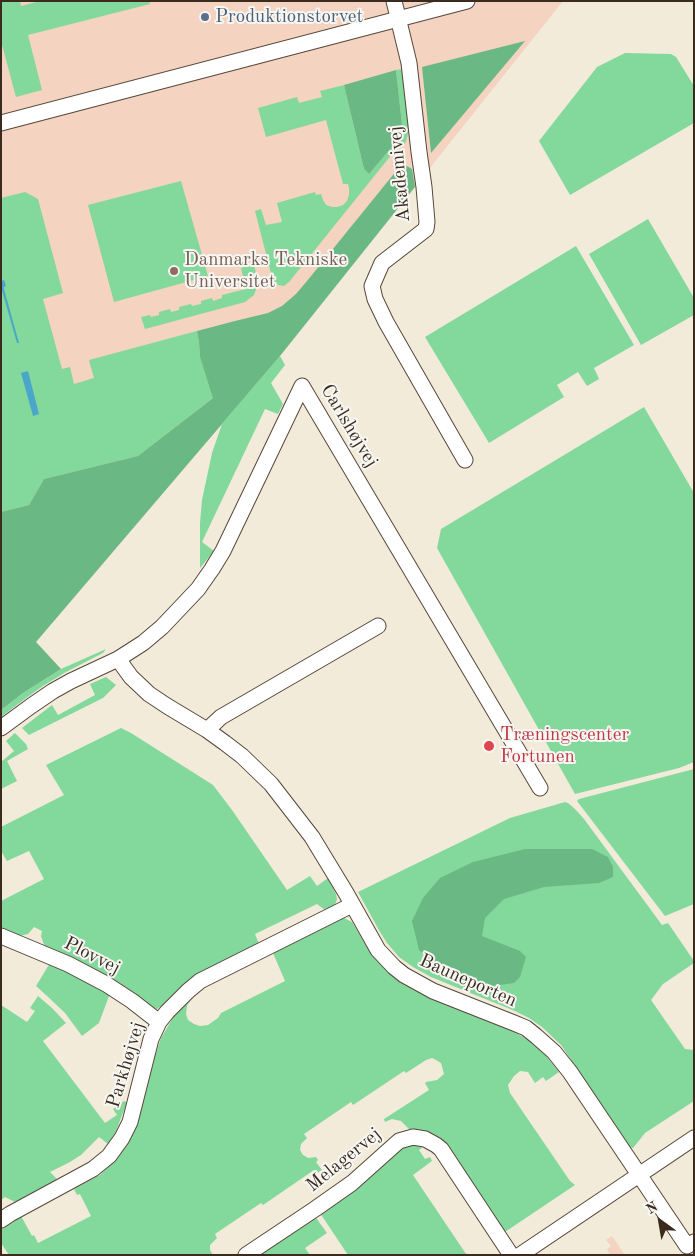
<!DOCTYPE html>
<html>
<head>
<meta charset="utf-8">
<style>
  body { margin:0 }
  #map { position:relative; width:695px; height:1256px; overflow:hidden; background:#f2ebda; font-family:"Old Standard TT",serif }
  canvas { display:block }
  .frame { position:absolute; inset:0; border:2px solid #3b2a1e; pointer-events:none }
  .north { position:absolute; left:635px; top:1196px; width:50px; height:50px; -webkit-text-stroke:4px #f6f6f2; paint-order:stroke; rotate:328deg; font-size:14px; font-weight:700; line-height:20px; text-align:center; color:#3b2a1e }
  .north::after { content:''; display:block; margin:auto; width:18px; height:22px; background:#3b2a1e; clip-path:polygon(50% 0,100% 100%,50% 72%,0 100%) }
</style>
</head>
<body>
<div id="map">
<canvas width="695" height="1256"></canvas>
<div class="frame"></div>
<div class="north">N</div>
</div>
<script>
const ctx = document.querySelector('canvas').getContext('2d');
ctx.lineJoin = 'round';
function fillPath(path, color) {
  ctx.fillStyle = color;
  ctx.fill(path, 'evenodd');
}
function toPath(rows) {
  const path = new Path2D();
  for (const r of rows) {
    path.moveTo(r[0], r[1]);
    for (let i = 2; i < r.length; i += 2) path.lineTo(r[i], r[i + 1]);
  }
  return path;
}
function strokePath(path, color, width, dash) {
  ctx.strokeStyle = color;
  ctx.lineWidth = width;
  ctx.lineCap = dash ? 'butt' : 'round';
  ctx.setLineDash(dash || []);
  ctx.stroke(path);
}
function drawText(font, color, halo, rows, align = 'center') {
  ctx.font = font + ' "Old Standard TT",serif';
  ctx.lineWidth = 4;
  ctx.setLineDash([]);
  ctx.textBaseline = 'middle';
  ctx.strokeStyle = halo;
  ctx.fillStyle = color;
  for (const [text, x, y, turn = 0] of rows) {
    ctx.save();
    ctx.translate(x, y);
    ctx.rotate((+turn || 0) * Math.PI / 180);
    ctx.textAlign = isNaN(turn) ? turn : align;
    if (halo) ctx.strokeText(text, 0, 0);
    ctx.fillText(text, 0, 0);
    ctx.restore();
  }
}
const built = toPath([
  [1,1,563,1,280,356,36,642,61,669,23,693,1,710],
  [612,1236,625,1255,610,1255,607,1249,611,1246,606,1240]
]);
const green = toPath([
  [1,1,20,1,21,6,40,1,149,1,150,4,28,35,42,90,16,97,1,41],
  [625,53,671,54,676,57,694,86,694,123,570,195,539,141,597,67],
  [403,69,409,131,405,144,392,154,289,282,284,286,278,285,273,281,255,211,261,209,266,225,282,222,277,203,315,192,316,195,321,194,323,200,326,205,332,207,337,207,343,205,347,201,349,195,349,188,348,184,343,184,326,120,266,137,258,108,297,97,299,103,322,97,320,91,344,85,364,169,369,174,403,134,396,70],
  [181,181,208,276,114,302,88,205],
  [25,192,38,199,63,293,43,299,62,369,70,367,74,384,94,378,89,360,197,331,199,342,200,357,214,397,138,456,44,479,29,505,1,512,1,198],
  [648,219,694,298,694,315,641,345,589,254],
  [576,246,634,345,594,368,599,379,587,386,578,372,557,385,564,397,489,443,425,337],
  [254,264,258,284,254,295,245,302,145,329,141,317,150,315,151,317,159,315,159,312,170,309,171,312,179,310,179,307,191,304,192,306,201,304,201,301,212,298,213,301,222,298,222,295,246,289,241,268],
  [280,356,285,365,271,383,283,404,278,414,265,409,202,542,214,551,200,568,200,523,202,500,212,453,222,424],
  [644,407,694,493,694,762,679,768,575,794,437,548,441,529],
  [106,649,103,653,66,672,43,686,26,698,1,717,1,710,23,693,61,669],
  [106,677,116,685,103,698,29,735,22,728,52,705,58,715,95,695,90,684],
  [121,728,131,733,213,785,232,810,287,890,310,876,317,886,328,878,336,894,337,899,335,905,331,908,325,910,317,904,255,934,259,944,191,979,184,985,163,1005,157,1009,153,1009,45,947,43,942,41,936,42,931,34,927,28,934,19,936,1,930,1,901,44,879,29,851,7,861,1,851,1,827,64,795,46,765],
  [15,733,26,744,28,749,7,761,17,781,1,789,1,762,14,751,6,741],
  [694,769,694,904,665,916,577,801,579,799],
  [565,802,568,803,575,809,584,819,662,925,668,923,694,961,694,963,663,984,651,1000,685,1049,694,1050,694,1101,645,1133,633,1148,630,1147,561,1045,542,1027,529,1018,515,1011,431,977,413,967,399,957,387,943,380,932,358,892,510,818],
  [344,918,352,922,368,949,378,961,392,976,413,989,494,1022,517,1033,532,1043,546,1056,559,1072,546,1081,543,1077,535,1083,528,1072,520,1071,514,1076,508,1085,510,1093,570,1181,575,1185,505,1232,496,1219,427,1133,410,1130,401,1121,392,1119,385,1122,384,1119,429,1090,425,1083,426,1082,437,1080,444,1074,441,1063,436,1060,432,1058,426,1060,406,1073,404,1071,353,1105,351,1102,304,1134,307,1138,301,1144,300,1150,303,1155,308,1158,316,1157,318,1160,316,1162,322,1170,317,1173,314,1170,263,1205,261,1203,215,1234,217,1238,210,1245,210,1250,213,1255,9,1255,1,1243,1,1229,21,1216,32,1236,34,1235,38,1243,91,1216,80,1194,77,1195,74,1189,100,1175,109,1166,127,1145,137,1123,149,1074,161,1038,174,1016,189,999,190,1001,187,1005,186,1014,188,1020,194,1024,200,1026,208,1025,218,1018,221,1013,285,981,273,953,335,921],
  [50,963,109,994,109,996,99,1023,82,1036,65,1013,46,995,36,986],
  [38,996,52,1008,66,1023,43,1041,105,1123,117,1115,113,1109,124,1101,127,1102,116,1131,108,1144,99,1137,81,1155,70,1162,50,1172,58,1180,15,1202,5,1197,1,1200,1,1005,27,1022,35,1011,30,1008],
  [420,1144,422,1148,419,1150,425,1159,430,1157,432,1161,413,1175,466,1254,467,1253,467,1254,348,1255,320,1213,401,1148,408,1145],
  [314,1215,327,1233,305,1248,310,1255,257,1255]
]);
const forest = toPath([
  [525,41,431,153,422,67],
  [396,70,403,134,369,174,364,169,344,85],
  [404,166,407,166,412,169,415,187,280,356,36,642,61,669,23,693,1,710,1,512,29,505,44,479,138,456,213,398,200,357,199,342,197,331,235,321,268,313,282,306,296,294,307,281,397,170],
  [525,849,592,849,608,857,613,867,613,877,599,883,544,887,504,899,485,918,482,936,520,951,526,957,520,977,514,983,492,986,441,971,419,950,412,921,423,898,440,878,473,862]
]);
const water = toPath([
  [4,280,6,286,4,287,4,289,19,343,17,343,1,287,1,281],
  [28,371,39,414,33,416,21,373]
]);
const street = toPath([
  [394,1,409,63,419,152,424,187,427,222,426,229,382,263,372,286,375,299,386,322,465,460],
  [1,123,467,1],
  [118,659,131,677,149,694,167,706,207,730,225,743,242,756,271,784,312,837,346,893,378,950,394,967,404,975,433,991,514,1023,526,1028,536,1036,554,1052,570,1072,687,1246,694,1242],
  [1,728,31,706,53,691,71,681,118,659,143,643,162,627,198,589,212,569,223,551,302,386,540,788],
  [207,730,221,717,378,626],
  [1,936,68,964,106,984,132,1001,159,1022],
  [1,1220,10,1214,93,1169,109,1156,122,1138,130,1122,151,1039,159,1022,167,1012,188,991,200,981,352,905],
  [246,1255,315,1209,352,1183,399,1141,413,1137,425,1139,436,1145,441,1149,511,1255],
  [520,1255,694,1138]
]);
const markers = [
  [205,17,5,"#5c6f8a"],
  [174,271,5,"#8d6e63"],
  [489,746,6,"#e0444e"]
];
const serviceNames = [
  ["Produktionstorvet",215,17]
];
const streetNames = [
  ["Akademivej",400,174,-95],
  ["Carlshøjvej",349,426,59],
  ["Plovvej",92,956,27],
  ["Bauneporten",468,981,24],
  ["Parkhøjvej",126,1065,-73],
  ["Melagervej",344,1160,-39]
];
const educationNames = [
  ["Danmarks Tekniske",184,260],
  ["Universitet",184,282]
];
const healthNames = [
  ["Træningscenter",500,735],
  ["Fortunen",500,757]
];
fillPath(built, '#f4d3c0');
fillPath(green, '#83d89b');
fillPath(forest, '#6ab883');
fillPath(water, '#4ba7c9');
strokePath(street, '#56473a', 17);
strokePath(street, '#fff', 15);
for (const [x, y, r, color] of markers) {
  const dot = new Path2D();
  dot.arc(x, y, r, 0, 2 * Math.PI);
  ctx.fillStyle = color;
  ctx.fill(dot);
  strokePath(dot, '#f6f6f2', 2);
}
drawText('19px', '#4e5e75', '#f6f6f2', serviceNames, 'left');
drawText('19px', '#3b2a1e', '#f6f6f2', streetNames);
drawText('19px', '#785e54', '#f6f6f2', educationNames, 'left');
drawText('19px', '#be3a42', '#f6f6f2', healthNames, 'left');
</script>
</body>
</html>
